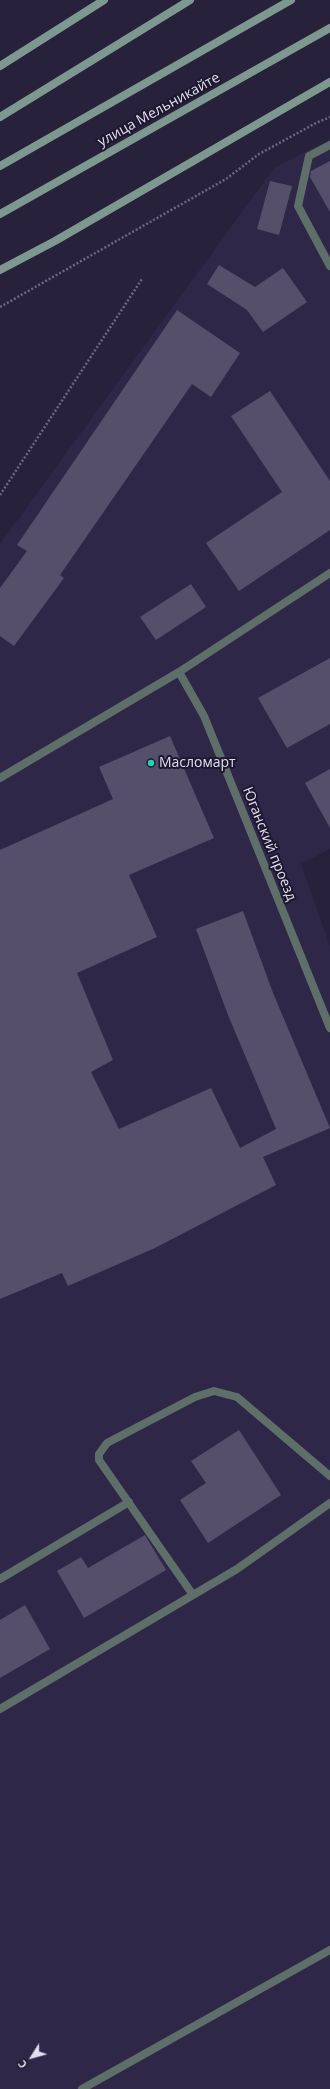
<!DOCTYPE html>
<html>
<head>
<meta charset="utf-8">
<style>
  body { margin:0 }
  #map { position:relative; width:330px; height:2089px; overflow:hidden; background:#27213b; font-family:"Open Sans",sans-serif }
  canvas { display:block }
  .north { position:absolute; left:12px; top:2037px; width:40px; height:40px; -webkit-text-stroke:3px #1e1730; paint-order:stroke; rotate:233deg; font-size:11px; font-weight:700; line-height:16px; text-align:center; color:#e2dff0 }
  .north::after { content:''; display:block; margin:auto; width:14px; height:18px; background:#e2dff0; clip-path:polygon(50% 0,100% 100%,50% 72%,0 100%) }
</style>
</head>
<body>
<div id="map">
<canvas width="330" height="2089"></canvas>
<div class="north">С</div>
</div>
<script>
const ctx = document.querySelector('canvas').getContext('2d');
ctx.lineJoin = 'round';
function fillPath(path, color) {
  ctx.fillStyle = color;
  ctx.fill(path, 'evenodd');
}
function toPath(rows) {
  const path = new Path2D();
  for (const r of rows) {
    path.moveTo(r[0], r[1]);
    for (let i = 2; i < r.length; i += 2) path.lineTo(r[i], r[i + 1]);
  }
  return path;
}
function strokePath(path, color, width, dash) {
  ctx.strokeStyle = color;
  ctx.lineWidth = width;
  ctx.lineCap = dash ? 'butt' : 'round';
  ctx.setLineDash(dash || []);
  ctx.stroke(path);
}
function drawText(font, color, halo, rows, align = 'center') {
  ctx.font = font + ' "Open Sans",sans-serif';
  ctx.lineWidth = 4;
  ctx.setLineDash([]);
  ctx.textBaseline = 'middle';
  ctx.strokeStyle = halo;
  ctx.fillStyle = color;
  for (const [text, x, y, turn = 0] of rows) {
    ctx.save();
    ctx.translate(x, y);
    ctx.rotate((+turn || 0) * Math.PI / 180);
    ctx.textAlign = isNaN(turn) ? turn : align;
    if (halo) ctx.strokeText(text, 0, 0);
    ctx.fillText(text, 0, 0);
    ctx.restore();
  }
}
const built = toPath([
  [330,139,330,849,301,864,330,946,330,2089,0,2089,0,544,274,168]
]);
const building = toPath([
  [330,161,330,212,310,177,311,171],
  [270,181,292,186,279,235,257,229],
  [219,265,255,287,283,268,307,302,263,332,247,310,207,284],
  [177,310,240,353,211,397,192,384,60,575,64,578,14,646,0,636,0,588,27,551,17,545],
  [270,391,330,481,330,530,239,591,206,543,282,492,231,416],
  [191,584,206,607,156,640,140,617],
  [330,658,330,724,287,748,258,698],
  [170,736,214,838,129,875,157,937,77,973,113,1060,91,1072,119,1129,211,1088,240,1148,276,1129,228,1015,196,929,243,911,273,993,330,1128,263,1157,276,1185,155,1248,68,1286,62,1273,0,1299,0,850,113,799,99,767],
  [330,769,330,828,305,783],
  [239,1430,281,1495,208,1543,180,1500,206,1483,191,1461],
  [145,1535,166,1570,84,1618,57,1571,81,1557,88,1568],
  [25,1605,50,1649,0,1678,0,1620]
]);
const path = toPath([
  [0,307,226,179,259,154,316,123,330,117],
  [0,495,142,279]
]);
const lane = toPath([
  [330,145,309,156,298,206,330,266],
  [0,1579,129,1502],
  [193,1595,99,1460,99,1454,107,1443,195,1397,214,1391,237,1397,330,1476],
  [0,1709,237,1569,330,1503],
  [82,2089,330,1950]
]);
const street = toPath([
  [179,672,204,716,330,1028],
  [0,778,179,672,330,573]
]);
const secondary = toPath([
  [0,66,104,0],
  [0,117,190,0],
  [0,166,291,0],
  [0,214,330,28],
  [0,270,55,241,330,82]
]);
const markers = [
  [151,763,4,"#1fd5b0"]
];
const streetNames = [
  ["улица Мельникайте",159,110,-29],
  ["Юганский проезд",269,844,68]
];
const poiNames = [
  ["Масломарт",159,763]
];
fillPath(built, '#2f2748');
fillPath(building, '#554f6c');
strokePath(path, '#6c687e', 2.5, [2, 2]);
strokePath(lane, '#5e6f69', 8);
strokePath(street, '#5e6f69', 8);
strokePath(secondary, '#7d988f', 8);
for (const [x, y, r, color] of markers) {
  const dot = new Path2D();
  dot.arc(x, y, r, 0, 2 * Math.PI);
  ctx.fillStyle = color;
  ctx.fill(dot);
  strokePath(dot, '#1e1730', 1.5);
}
drawText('14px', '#e2dff0', '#1e1730', streetNames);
drawText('14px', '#e2dff0', '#1e1730', poiNames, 'left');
</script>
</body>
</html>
